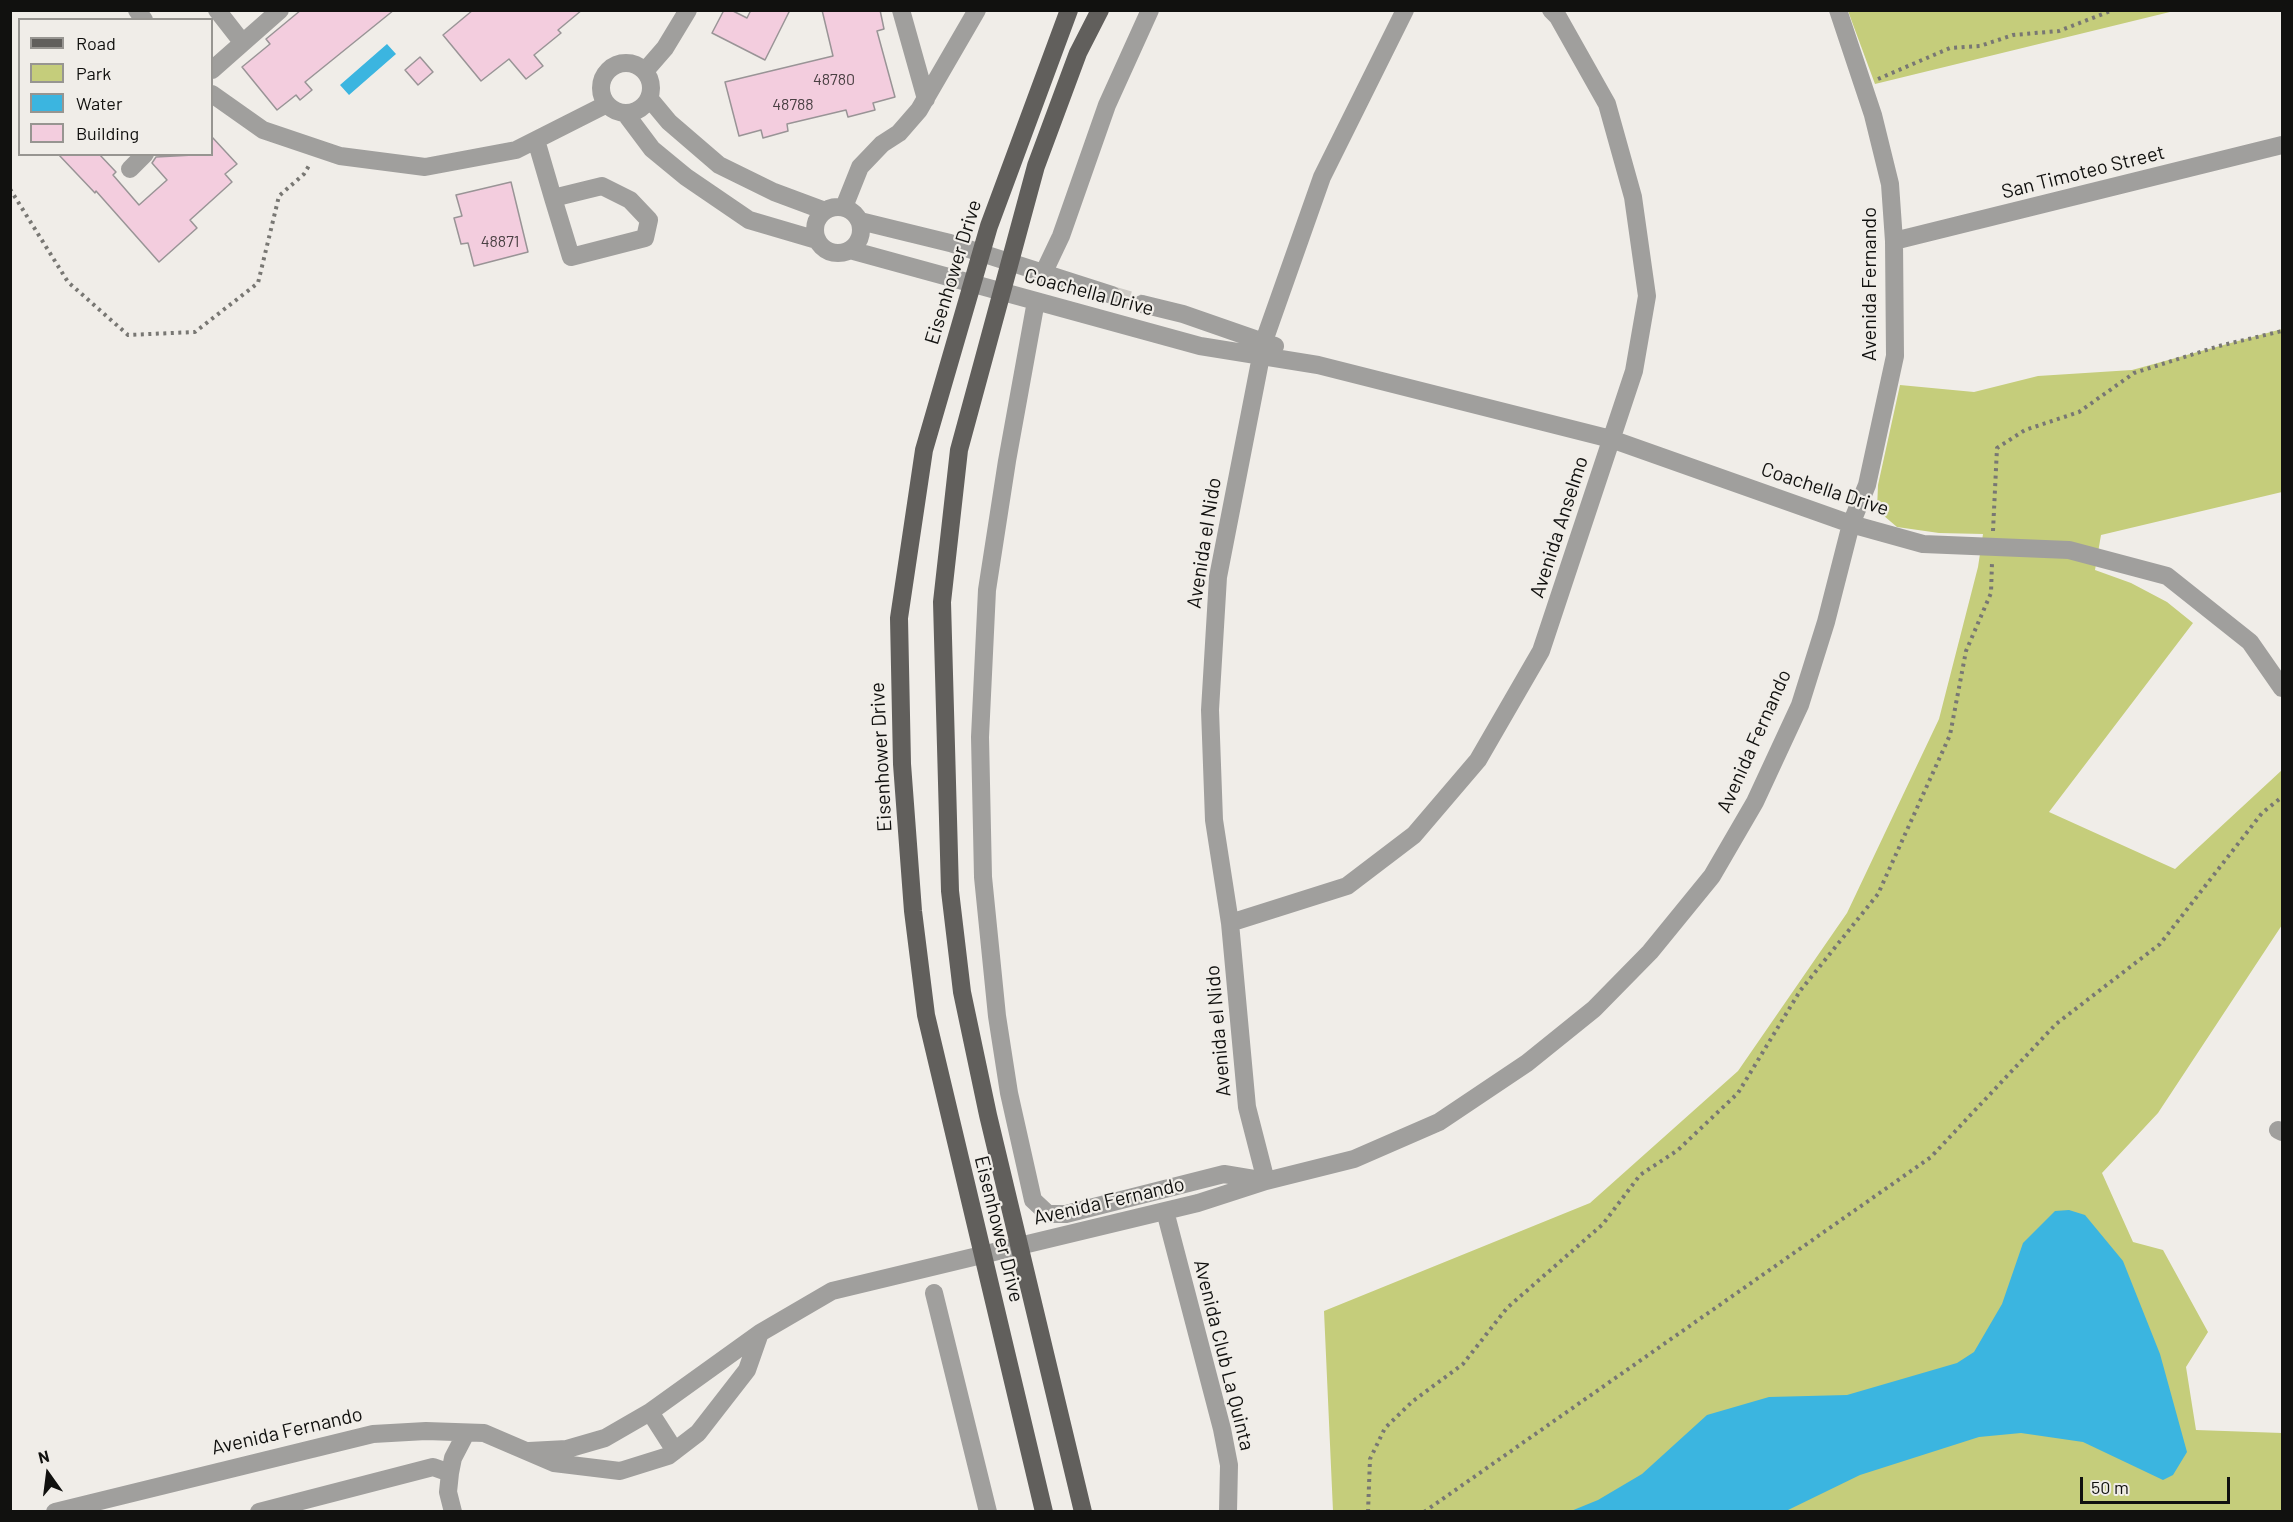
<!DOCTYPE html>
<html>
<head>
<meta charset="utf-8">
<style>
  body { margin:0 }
  #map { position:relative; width:2293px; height:1522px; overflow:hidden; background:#f0ede8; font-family:Barlow,sans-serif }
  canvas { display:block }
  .frame { position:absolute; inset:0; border:12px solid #11110f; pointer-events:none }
  .legend { position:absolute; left:18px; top:18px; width:195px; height:138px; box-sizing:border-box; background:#f0ede8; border:2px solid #979591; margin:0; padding:8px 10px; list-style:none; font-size:18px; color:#11110f }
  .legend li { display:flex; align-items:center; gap:12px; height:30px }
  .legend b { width:30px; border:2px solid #979591 }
  .north { position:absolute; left:18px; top:1444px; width:60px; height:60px; -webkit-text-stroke:4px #f0ede8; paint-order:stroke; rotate:346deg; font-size:16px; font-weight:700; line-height:24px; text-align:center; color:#11110f }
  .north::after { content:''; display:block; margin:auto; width:21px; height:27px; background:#11110f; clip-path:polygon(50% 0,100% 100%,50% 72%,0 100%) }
  .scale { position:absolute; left:2080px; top:1477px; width:150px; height:27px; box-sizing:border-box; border:3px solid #11110f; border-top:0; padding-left:8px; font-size:18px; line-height:21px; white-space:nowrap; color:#11110f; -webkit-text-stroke:4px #f0ede8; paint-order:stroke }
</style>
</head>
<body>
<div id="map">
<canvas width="2293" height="1522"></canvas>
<div class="frame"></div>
<ul class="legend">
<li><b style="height:8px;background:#615f5c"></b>Road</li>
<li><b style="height:16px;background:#c5cd7b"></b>Park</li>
<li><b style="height:16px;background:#3bb5e0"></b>Water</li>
<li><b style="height:16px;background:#f3cdde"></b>Building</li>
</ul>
<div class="north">N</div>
<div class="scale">50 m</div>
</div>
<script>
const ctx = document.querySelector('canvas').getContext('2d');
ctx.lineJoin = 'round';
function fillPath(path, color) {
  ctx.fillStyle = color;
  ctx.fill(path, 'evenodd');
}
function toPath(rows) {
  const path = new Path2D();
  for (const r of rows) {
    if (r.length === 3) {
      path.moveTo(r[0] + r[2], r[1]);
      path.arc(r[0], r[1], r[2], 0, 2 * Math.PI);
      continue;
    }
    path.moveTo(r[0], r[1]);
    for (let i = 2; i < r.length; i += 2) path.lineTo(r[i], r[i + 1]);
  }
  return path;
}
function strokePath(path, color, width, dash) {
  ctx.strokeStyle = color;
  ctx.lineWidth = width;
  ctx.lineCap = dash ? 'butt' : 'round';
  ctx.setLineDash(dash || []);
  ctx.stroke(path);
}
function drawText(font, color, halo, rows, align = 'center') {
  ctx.font = font + ' Barlow,sans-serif';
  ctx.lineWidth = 4.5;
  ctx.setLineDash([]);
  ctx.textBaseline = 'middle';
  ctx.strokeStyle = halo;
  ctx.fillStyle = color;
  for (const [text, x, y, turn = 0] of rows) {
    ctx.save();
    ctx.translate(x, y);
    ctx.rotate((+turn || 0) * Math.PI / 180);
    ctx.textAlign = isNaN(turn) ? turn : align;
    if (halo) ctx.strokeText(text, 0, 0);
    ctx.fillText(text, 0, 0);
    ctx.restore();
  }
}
const green = toPath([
  [1848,11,2174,11,1875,84],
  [2282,329,2282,492,2101,535,2095,570,2131,583,2167,602,2193,623,2049,812,2175,869,2282,770,2282,925,2158,1113,2102,1173,2133,1242,2163,1250,2208,1332,2186,1367,2196,1430,2282,1433,2282,1511,1333,1511,1324,1311,1590,1203,1738,1071,1847,913,1939,719,1978,567,1983,534,1939,533,1897,527,1877,510,1878,485,1900,385,1974,392,2038,376,2132,370]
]);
const water = toPath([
  [387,44,396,54,349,95,340,85],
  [2069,1210,2085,1215,2123,1261,2160,1354,2187,1452,2173,1475,2163,1480,2083,1442,2021,1433,1979,1437,1860,1475,1786,1511,1571,1511,1598,1500,1642,1474,1707,1415,1769,1397,1847,1395,1957,1363,1974,1352,2002,1304,2023,1243,2055,1211]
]);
const building = toPath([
  [301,10,394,10,305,82,312,90,300,100,296,95,277,110,242,67,270,44,266,39,301,10],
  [473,10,582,10,558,30,561,33,534,55,543,66,526,79,509,59,481,81,443,35,473,10],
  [724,10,731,10,747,18,751,10,790,10,765,60,712,33,724,10],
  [822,10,880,10,884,29,877,31,895,97,873,103,875,110,848,117,846,110,787,124,788,131,763,138,761,130,739,136,725,82,833,56,822,10],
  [420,57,433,72,418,85,405,70,420,57],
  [212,137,237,164,225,174,232,182,190,220,197,228,159,262,96,191,95,193,58,154,99,154,116,172,113,175,139,205,167,180,152,163,156,157,212,154,212,137],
  [511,182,528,252,474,266,468,243,461,244,454,218,462,216,456,195,511,182]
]);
const minorTunnel = toPath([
  [1112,295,1142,304]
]);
const path = toPath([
  [1878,79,1950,48,1980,46,2013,35,2059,31,2113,10],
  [10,189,68,282,128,335,195,332,258,283,279,196,304,174,310,164],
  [1993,531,1997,448,2025,430,2079,412,2134,373,2219,346,2282,331],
  [1368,1512,1370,1459,1385,1428,1413,1401,1463,1364,1507,1308,1603,1224,1640,1175,1678,1150,1738,1093,1800,991,1878,894,1950,735,1966,651,1991,593,1992,563],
  [1424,1512,1931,1157,2056,1024,2160,944,2262,813,2282,797]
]);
const minor = toPath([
  [137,10,144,20],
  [217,10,242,42],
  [901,10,926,99],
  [626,88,25],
  [212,70,280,10],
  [645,71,665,48,688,10],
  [212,94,263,130,340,156,425,167,516,150,607,104],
  [649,98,669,122,719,165,774,192,825,211],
  [625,113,652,149,686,177,749,220,817,240],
  [536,140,553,198,571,257,645,238,649,220,630,200,602,186,553,198],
  [130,169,145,154],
  [838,230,23],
  [844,207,860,167,882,144,899,133,919,110,977,10],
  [860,221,950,243,1112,295],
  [1894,241,2282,145],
  [850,250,1200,346,1318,365,1611,439,1851,524,1923,544,2069,550,2167,576,2250,642,2282,688],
  [1043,274,1061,236,1107,105,1150,10],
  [1036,301,1007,461,987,590,980,737,983,877,997,1016,1009,1093,1033,1200,1048,1214,1066,1214,1224,1174,1266,1181,1354,1159,1439,1122,1527,1063,1594,1009,1650,952,1712,876,1755,802,1800,705,1826,622,1851,524,1867,485,1895,356,1894,241,1890,184,1873,115,1838,10],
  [1142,304,1183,314,1275,346],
  [1230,923,1347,886,1414,835,1478,760,1541,651,1634,371,1647,296,1633,197,1607,104,1558,17,1551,10],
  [2278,1130,2282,1132],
  [1165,1211,1222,1429,1229,1465,1228,1512],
  [934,1293,988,1512],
  [650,1412,675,1451],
  [529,1451,567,1449,605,1438,650,1412,760,1333,832,1291,1198,1203,1266,1181,1247,1107,1230,923,1214,820,1210,710,1218,577,1264,341,1322,177,1405,10],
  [55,1512,373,1434,426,1431,484,1433,554,1463,620,1471,668,1456,698,1433,747,1370,760,1333],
  [259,1512,433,1467,450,1473],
  [453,1512,448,1492,450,1473,453,1458,466,1433]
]);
const major = toPath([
  [1044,1512,926,1015,913,911,902,764,899,618,924,450,989,226,1069,10],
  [1083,1512,988,1115,962,992,950,891,942,602,959,450,1036,166,1078,53,1100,10]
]);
const numberNames = [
  ["48780",834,80],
  ["48788",793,105],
  ["48871",500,242]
];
const streetNames = [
  ["San Timoteo Street",2083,172,-14],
  ["Eisenhower Drive",953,272,-73],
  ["Avenida Fernando",1869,284,-90],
  ["Coachella Drive",1089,292,15],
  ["Coachella Drive",1825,489,18],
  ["Avenida Anselmo",1559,527,-72],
  ["Avenida el Nido",1204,543,-81],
  ["Avenida Fernando",1754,741,-66],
  ["Eisenhower Drive",881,757,-93],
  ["Avenida el Nido",1218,1031,-95],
  ["Avenida Fernando",1109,1201,-13],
  ["Eisenhower Drive",999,1229,76],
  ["Avenida Club La Quinta",1224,1355,76],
  ["Avenida Fernando",287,1431,-13]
];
fillPath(green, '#c5cd7b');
fillPath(water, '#3bb5e0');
fillPath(building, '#f3cdde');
strokePath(building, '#999496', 1.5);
strokePath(minorTunnel, '#cfccc7', 18, [18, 9]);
strokePath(path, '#787773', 4, [3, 4.5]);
strokePath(minor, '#a09f9d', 18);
strokePath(major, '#615f5c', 18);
drawText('16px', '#4a4043', null, numberNames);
drawText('20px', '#11110f', '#f0ede8', streetNames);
</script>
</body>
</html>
